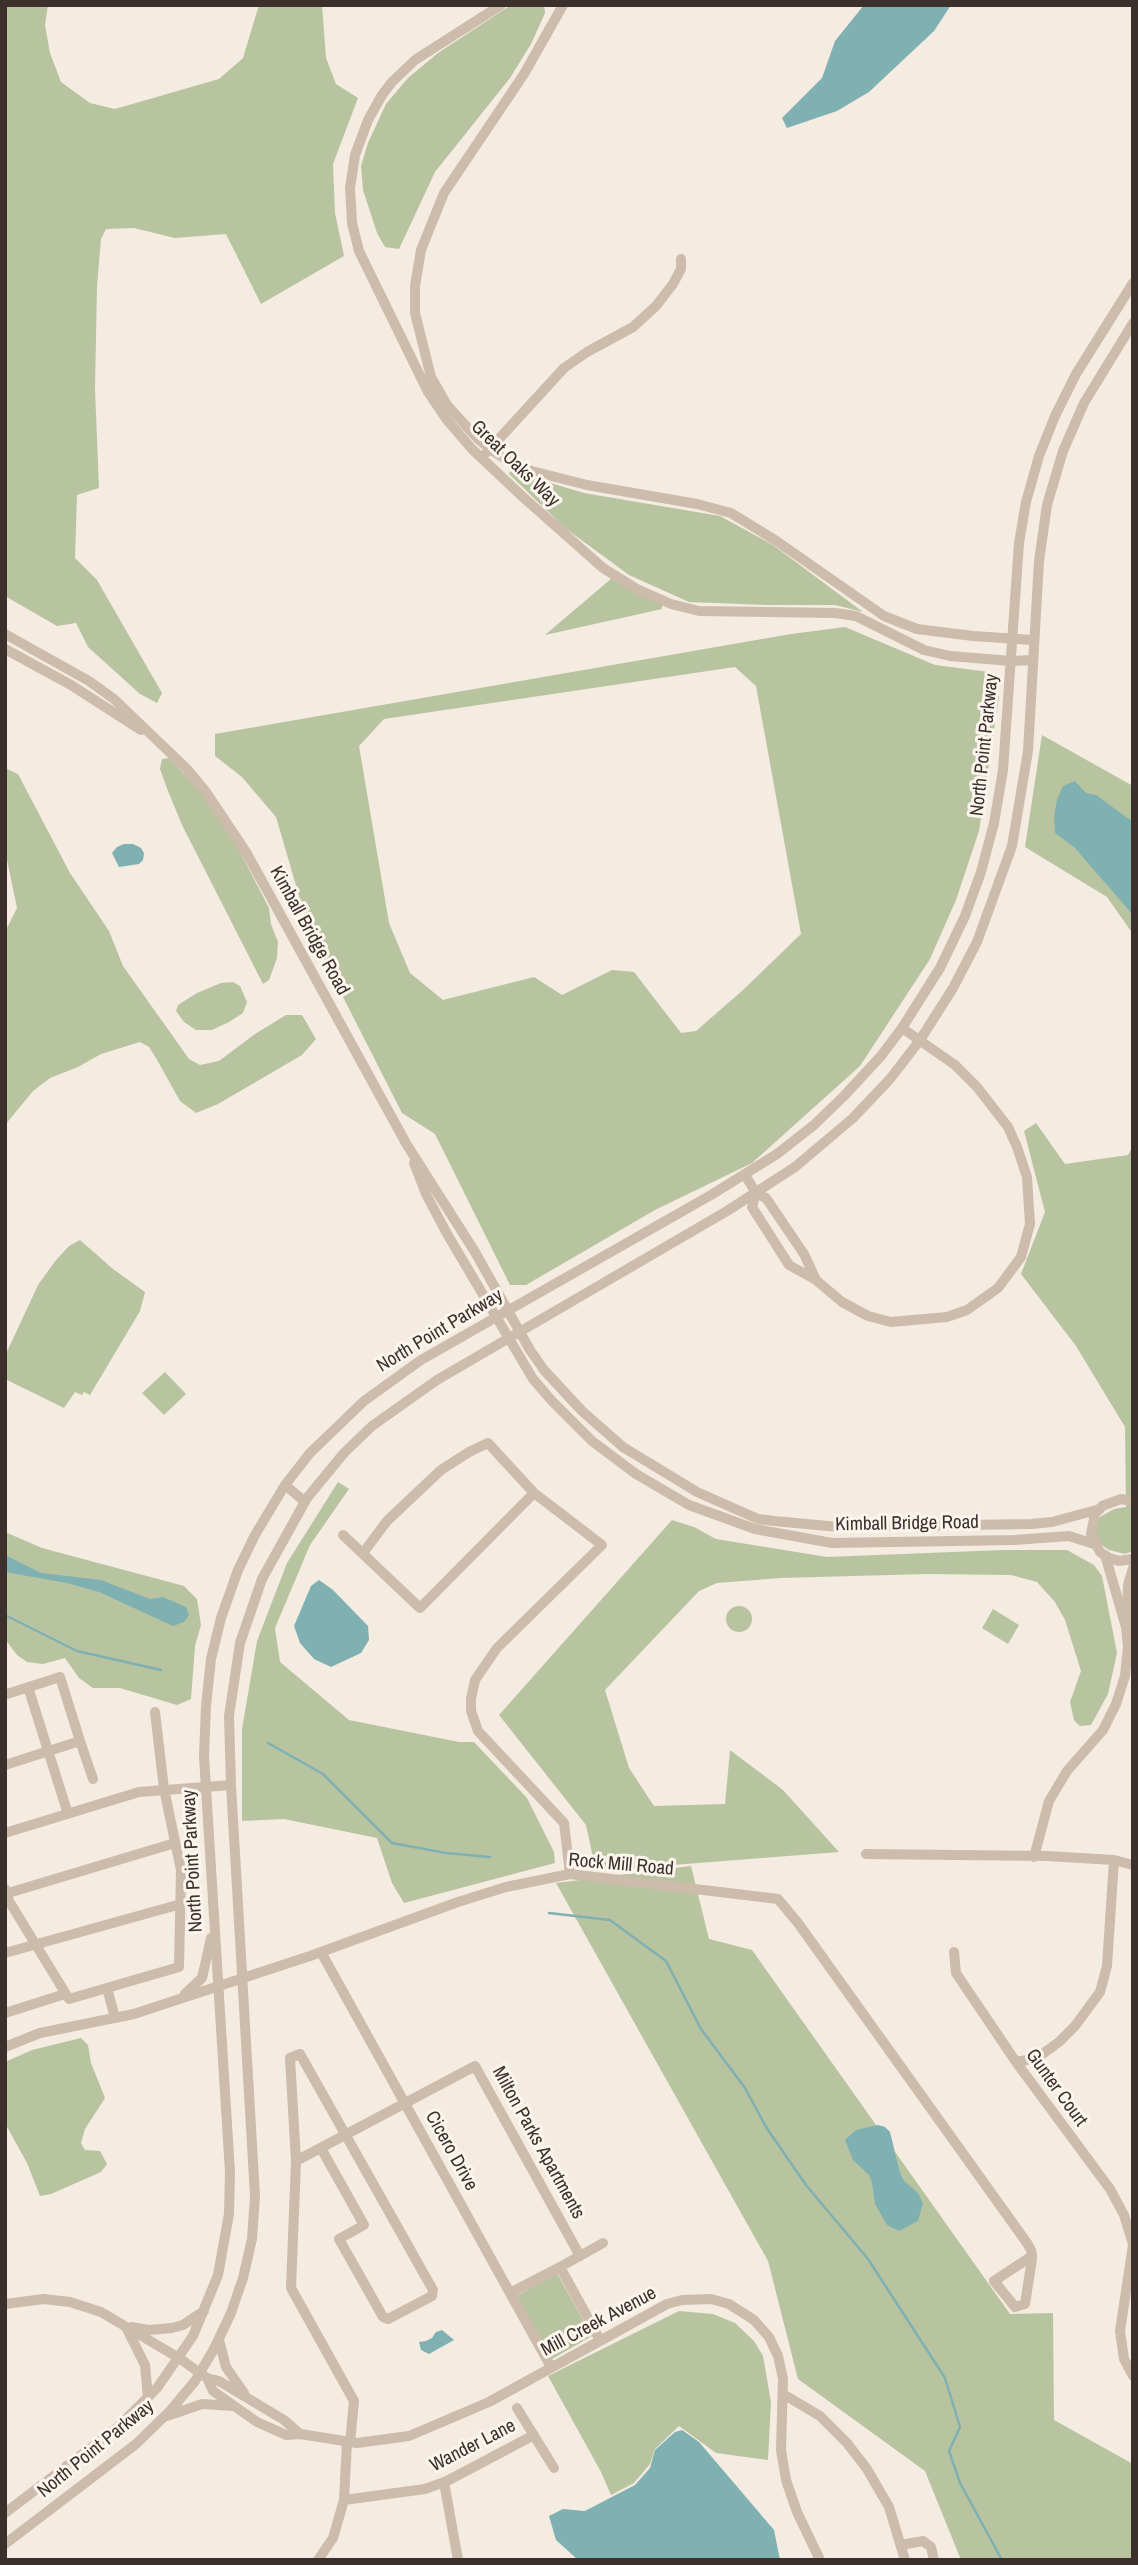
<!DOCTYPE html>
<html>
<head>
<meta charset="utf-8">
<style>
  body { margin:0 }
  #map { position:relative; width:1138px; height:2565px; overflow:hidden; background:#f4ebe1; font-family:"Archivo Narrow",sans-serif }
  canvas { display:block }
  .frame { position:absolute; inset:0; border:7px solid #3b302b; pointer-events:none }
</style>
</head>
<body>
<div id="map">
<canvas width="1138" height="2565"></canvas>
<div class="frame"></div>
</div>
<script>
const ctx = document.querySelector('canvas').getContext('2d');
ctx.lineJoin = 'round';
function fillPath(path, color) {
  ctx.fillStyle = color;
  ctx.fill(path, 'evenodd');
}
function toPath(rows) {
  const path = new Path2D();
  for (const r of rows) {
    if (r.length === 3) {
      path.moveTo(r[0] + r[2], r[1]);
      path.arc(r[0], r[1], r[2], 0, 2 * Math.PI);
      continue;
    }
    path.moveTo(r[0], r[1]);
    for (let i = 2; i < r.length; i += 2) path.lineTo(r[i], r[i + 1]);
  }
  return path;
}
function strokePath(path, color, width, dash) {
  ctx.strokeStyle = color;
  ctx.lineWidth = width;
  ctx.lineCap = dash ? 'butt' : 'round';
  ctx.setLineDash(dash || []);
  ctx.stroke(path);
}
function drawText(font, color, halo, rows, align = 'center') {
  ctx.font = font + ' "Archivo Narrow",sans-serif';
  ctx.lineWidth = 6;
  ctx.setLineDash([]);
  ctx.textBaseline = 'middle';
  ctx.strokeStyle = halo;
  ctx.fillStyle = color;
  for (const [text, x, y, turn = 0] of rows) {
    ctx.save();
    ctx.translate(x, y);
    ctx.rotate((+turn || 0) * Math.PI / 180);
    ctx.textAlign = isNaN(turn) ? turn : align;
    if (halo) ctx.strokeText(text, 0, 0);
    ctx.fillText(text, 0, 0);
    ctx.restore();
  }
}
const green = toPath([
  [5,5,48,5,45,25,50,53,61,82,90,103,115,109,219,79,243,58,259,5,322,5,326,58,336,84,358,98,333,164,335,213,344,256,261,304,226,234,175,238,134,228,106,229,101,239,97,286,95,389,99,488,77,495,75,558,97,580,162,693,157,703,140,694,88,647,76,623,57,626,5,596],
  [511,5,544,5,545,13,531,44,510,78,435,172,399,249,385,247,377,233,363,190,361,166,368,143,386,104,408,78,438,53],
  [510,471,584,493,720,516,773,545,863,612,835,605,767,605,689,602,629,575,565,528,509,474],
  [612,578,662,605,662,609,545,635],
  [845,627,935,665,989,672,999,697,979,831,956,900,930,959,860,1066,752,1163,655,1210,526,1285,510,1285,435,1134,402,1113,309,930,276,817,242,777,215,756,215,734,791,634],
  [735,667,756,686,801,934,743,990,696,1031,681,1033,634,972,612,970,562,995,534,977,443,1000,410,973,389,923,359,746,384,719],
  [1042,735,1133,786,1133,934,1107,897,1025,847],
  [169,758,198,788,232,836,269,908,271,924,278,942,277,958,269,980,263,984,182,825,168,791,160,769,162,759],
  [5,768,18,774,70,873,109,931,123,966,189,1059,200,1065,219,1061,255,1034,286,1015,302,1015,316,1039,302,1055,218,1104,196,1113,180,1101,156,1058,149,1047,140,1042,101,1054,78,1067,50,1078,33,1091,5,1125,5,932,17,908,5,850],
  [233,982,240,986,247,1002,243,1013,229,1022,212,1030,196,1030,184,1022,176,1011,178,1005,197,993,221,983],
  [1036,1123,1065,1164,1128,1155,1133,1146,1133,1551,1125,1554,1109,1550,1102,1545,1095,1534,1096,1523,1100,1517,1114,1509,1126,1507,1125,1427,1076,1346,1021,1274,1045,1212,1024,1131],
  [80,1240,113,1269,145,1292,140,1311,90,1395,84,1392,82,1395,75,1392,64,1408,5,1379,5,1356,38,1285,56,1260,69,1246],
  [165,1372,186,1394,164,1415,142,1393],
  [338,1482,349,1489,310,1545,275,1628,280,1662,349,1720,459,1742,474,1742,527,1798,554,1852,555,1863,404,1903,392,1883,377,1838,284,1819,242,1821,242,1729,257,1641,287,1563],
  [672,1520,694,1527,716,1539,827,1557,1003,1550,1067,1550,1094,1565,1102,1576,1117,1653,1108,1694,1091,1725,1080,1726,1074,1720,1070,1702,1081,1671,1065,1620,1055,1602,1037,1582,1011,1575,927,1574,781,1578,717,1583,699,1591,605,1690,629,1768,654,1806,725,1804,730,1750,783,1790,839,1852,596,1871,586,1825,499,1715],
  [5,1532,42,1548,184,1586,197,1599,201,1625,195,1646,191,1699,177,1705,120,1688,93,1688,79,1678,65,1658,43,1664,27,1662,17,1655,5,1639],
  [739,1619,13],
  [993,1609,1019,1625,1008,1644,982,1628],
  [691,1866,709,1939,752,1950,1010,2314,1053,2313,1054,2420,1133,2464,1133,2560,961,2560,925,2471,798,2379,768,2261,556,1883],
  [81,2038,88,2045,91,2063,105,2098,85,2129,81,2143,85,2150,100,2151,107,2164,101,2172,51,2194,40,2196,27,2163,5,2123,5,2062,32,2050],
  [557,2273,592,2336,552,2359,516,2296],
  [679,2311,713,2314,735,2323,754,2341,763,2356,771,2402,768,2460,716,2453,679,2426,655,2449,650,2464,634,2483,611,2495,601,2472,548,2376]
]);
const water = toPath([
  [864,5,951,5,934,31,869,92,837,111,787,128,782,118,822,78,835,41],
  [1075,781,1086,793,1096,795,1133,822,1133,915,1074,847,1055,833,1054,816,1057,800,1063,786],
  [124,844,133,844,141,848,144,853,143,860,139,864,119,867,112,853,117,847],
  [5,1555,41,1573,101,1580,150,1599,163,1597,186,1607,189,1615,184,1622,173,1626,99,1592,67,1583,5,1572],
  [319,1580,333,1590,368,1626,369,1640,361,1653,331,1667,314,1659,300,1643,294,1626,311,1586],
  [878,2125,885,2127,890,2132,900,2173,904,2181,918,2193,923,2203,918,2221,899,2231,887,2225,875,2204,872,2183,869,2175,853,2160,845,2140,856,2130],
  [442,2330,454,2340,429,2354,421,2350,419,2342,426,2341,432,2338,436,2332],
  [682,2430,699,2442,774,2530,780,2560,578,2560,556,2540,549,2516,563,2509,585,2511,635,2485,650,2468,655,2450,675,2432]
]);
const stream = toPath([
  [5,1615,77,1651,161,1670],
  [268,1743,323,1774,392,1843,446,1853,490,1857],
  [549,1913,610,1920,666,1961,701,2029,745,2088,766,2127,806,2185,868,2259,945,2378,960,2427,949,2451,960,2483,1002,2560]
]);
const minor = toPath([
  [501,5,415,60,392,82,382,95,368,120,355,155,350,188,352,223,359,251,428,392,447,420,472,449,524,498,603,568,637,589,671,604,699,611,835,613,856,616,924,650,950,656,1011,661,1033,660],
  [563,5,524,74,444,193,421,250,415,286,415,313,431,377,447,405,477,438,490,449,507,460,532,471,587,485,697,504,731,513,775,540,884,616,917,629,973,636,1033,640],
  [487,452,564,368,587,352,633,327,656,306,673,284,681,269,681,259],
  [5,634,89,681,114,699,187,769,206,792,246,852,407,1145,475,1252,530,1350,544,1370,582,1411,623,1447,697,1492,758,1519,774,1521,839,1527,1031,1524,1052,1522,1100,1509],
  [5,649,71,685,141,730],
  [414,1163,426,1194,446,1232,533,1379,552,1401,592,1441,636,1474,689,1505,755,1529,832,1543,1014,1540,1069,1536,1094,1544],
  [745,1175,756,1193,766,1198,804,1254,816,1280],
  [756,1193,752,1207,789,1265,816,1280,842,1302,868,1316,891,1322,947,1317,967,1310,998,1288,1021,1257,1030,1224,1027,1177,1017,1147,1008,1127,977,1087,955,1065,902,1028],
  [285,1485,304,1501],
  [1133,1501,1121,1499,1102,1506,1095,1514,1091,1534,1100,1552,1109,1558,1119,1561,1133,1559],
  [343,1535,420,1608,534,1493],
  [363,1553,387,1521,441,1470,469,1452,488,1443,534,1493,602,1545,497,1648,475,1680,471,1699,471,1711,478,1731,564,1823,570,1874],
  [1127,1621,1128,1585,1133,1568],
  [28,1687,68,1814],
  [80,1741,93,1779],
  [5,1765,80,1741,60,1677,7,1694],
  [5,1833,139,1792,231,1785],
  [866,1854,1047,1856,1114,1860,1133,1865],
  [1034,1857,1049,1801,1067,1771,1103,1730,1116,1704,1125,1676,1128,1646,1126,1627,1105,1555],
  [5,1889,9,1901,69,1999,179,1967,181,1870,164,1789,155,1712],
  [5,1894,175,1843],
  [321,1952,551,2367],
  [954,1952,956,1973,1016,2062,1110,2189,1124,2215,1133,2244],
  [5,1953,181,1904],
  [107,1988,115,2018],
  [185,1994,202,1978,211,1938],
  [5,2013,65,1994],
  [5,2047,40,2033,134,2014,310,1956,458,1902,506,1887,570,1874,778,1899,798,1923,1027,2243,1031,2250,1032,2256,1032,2259,1025,2304,1015,2307,994,2281,1032,2256],
  [1016,2062,1037,2058,1059,2042,1075,2026,1100,1992,1107,1966,1114,1860],
  [322,2150,364,2225,339,2239,383,2317,388,2319,432,2296,433,2290,300,2054,290,2058,296,2161,291,2288,354,2401,350,2443],
  [296,2161,475,2066,580,2256],
  [1133,2245,1120,2331,1124,2359,1133,2376],
  [560,2267,603,2243],
  [510,2293,560,2267,600,2340],
  [5,2304,44,2299,70,2302,101,2312,179,2358,207,2378,219,2381,284,2420,300,2434],
  [131,2327,149,2330,172,2328,183,2325,204,2311],
  [127,2329,145,2365,148,2398],
  [219,2340,226,2367,244,2393],
  [207,2378,213,2391,257,2422,275,2430,286,2435,300,2434,357,2443,409,2436,489,2402,667,2304,682,2300,711,2299,729,2304,754,2320,769,2337,778,2356,783,2379,781,2450,786,2480,797,2512,820,2560],
  [783,2394,820,2416,847,2443,867,2469,889,2507,905,2560],
  [517,2408,554,2468],
  [167,2416,202,2404,233,2406],
  [444,2482,458,2560],
  [344,2500,425,2489,447,2481,534,2435],
  [5,2513,118,2427,157,2388,193,2336,218,2275,229,2214,230,2172,204,1756,206,1706,211,1659,221,1618,238,1570,255,1535,285,1485,310,1453,364,1401,421,1360,711,1195,777,1154,814,1125,844,1096,881,1056,902,1028,940,968,965,916,981,872,994,823,1003,770,1019,543,1026,502,1039,456,1055,416,1076,374,1133,283],
  [5,2544,136,2444,170,2411,195,2381,214,2349,231,2313,243,2278,252,2239,255,2196,231,1785,229,1716,240,1643,262,1579,307,1498,344,1453,372,1426,437,1380,727,1211,795,1167,853,1118,890,1079,920,1040,953,988,977,942,1012,846,1028,751,1039,561,1047,505,1063,451,1084,403,1133,323],
  [901,2545,923,2541,931,2547,934,2560],
  [318,2560,333,2538,344,2500,347,2442]
]);
const streetNames = [
  ["Great Oaks Way",515,464,44],
  ["North Point Parkway",985,745,-84],
  ["Kimball Bridge Road",309,931,61],
  ["North Point Parkway",440,1331,-31],
  ["Kimball Bridge Road",907,1524,-1],
  ["North Point Parkway",193,1861,-93],
  ["Rock Mill Road",621,1865,5],
  ["Gunter Court",1056,2088,54],
  ["Milton Parks Apartments",538,2143,61],
  ["Cicero Drive",451,2151,61],
  ["Mill Creek Avenue",599,2322,-28],
  ["Wander Lane",473,2446,-27],
  ["North Point Parkway",96,2449,-39]
];
fillPath(green, '#b8c4a0');
fillPath(water, '#7fb0b2');
strokePath(stream, '#7fb0b2', 2.5);
strokePath(minor, '#cdbbac', 10);
drawText('19px', '#3b302b', '#fbf5ee', streetNames);
</script>
</body>
</html>
